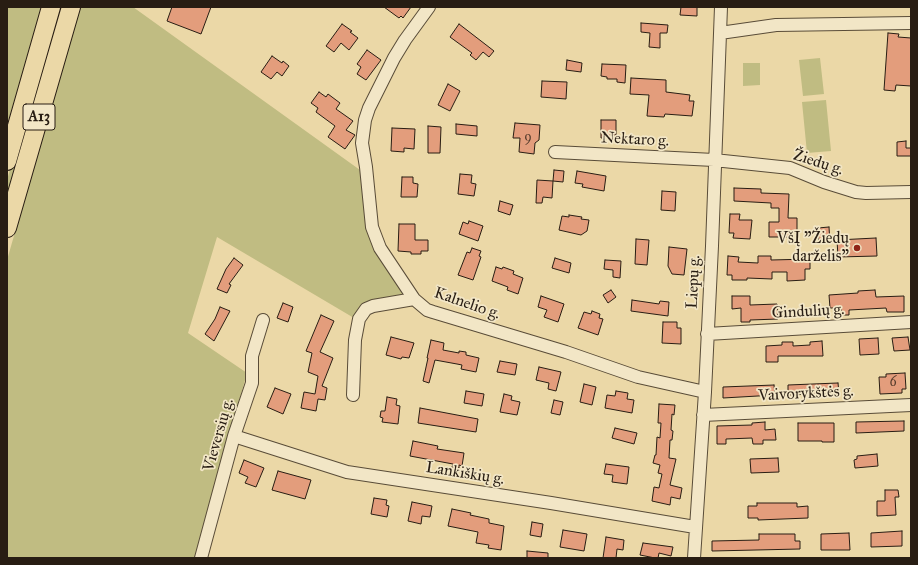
<!DOCTYPE html>
<html>
<head>
<meta charset="utf-8">
<style>
  body { margin:0 }
  #map { position:relative; width:918px; height:565px; overflow:hidden; background:#ebd8a7; font-family:"IM FELL Great Primer",serif }
  canvas { display:block }
  .frame { position:absolute; inset:0; border:8px solid #281d13; pointer-events:none }
</style>
</head>
<body>
<div id="map">
<canvas width="918" height="565"></canvas>
<div class="frame"></div>
</div>
<script>
const ctx = document.querySelector('canvas').getContext('2d');
ctx.lineJoin = 'round';
function fillPath(path, color) {
  ctx.fillStyle = color;
  ctx.fill(path, 'evenodd');
}
function toPath(rows) {
  const path = new Path2D();
  for (const r of rows) {
    path.moveTo(r[0], r[1]);
    for (let i = 2; i < r.length; i += 2) path.lineTo(r[i], r[i + 1]);
  }
  return path;
}
function strokePath(path, color, width, dash) {
  ctx.strokeStyle = color;
  ctx.lineWidth = width;
  ctx.lineCap = dash ? 'butt' : 'round';
  ctx.setLineDash(dash || []);
  ctx.stroke(path);
}
function drawText(font, color, halo, rows, align = 'center') {
  ctx.font = font + ' "IM FELL Great Primer",serif';
  ctx.lineWidth = 3.5;
  ctx.setLineDash([]);
  ctx.textBaseline = 'middle';
  ctx.strokeStyle = halo;
  ctx.fillStyle = color;
  for (const [text, x, y, turn = 0] of rows) {
    ctx.save();
    ctx.translate(x, y);
    ctx.rotate((+turn || 0) * Math.PI / 180);
    ctx.textAlign = isNaN(turn) ? turn : align;
    if (halo) ctx.strokeText(text, 0, 0);
    ctx.fillText(text, 0, 0);
    ctx.restore();
  }
}
const green = toPath([
  [7,7,41,7,7,125],
  [56,7,64,7,7,206,7,180],
  [80,7,133,7,360,170,368,229,406,294,354,318,217,237,188,333,247,373,195,558,7,558,7,260],
  [820,58,824,94,803,96,799,60],
  [743,63,760,63,760,85,743,86],
  [826,100,831,151,807,153,802,102]
]);
const building = toPath([
  [172,7,211,7,201,34,167,21,172,7],
  [384,7,411,7,403,18,401,16,399,18,384,7],
  [681,7,697,7,697,16,680,15,681,7],
  [641,23,668,25,667,33,660,33,660,48,649,47,650,33,641,32,641,23],
  [342,24,352,31,350,32,358,38,349,50,341,43,334,52,326,46,342,24],
  [459,24,494,51,489,57,483,52,476,60,470,55,472,53,450,37,459,24],
  [888,33,899,34,898,37,911,38,911,86,896,85,895,91,884,90,888,33],
  [367,50,381,60,366,80,357,74,361,67,357,64,367,50],
  [272,56,282,63,283,61,289,66,282,76,277,72,271,79,261,72,272,56],
  [567,60,582,63,581,72,566,70,567,60],
  [602,64,626,65,625,83,617,82,617,79,607,79,607,77,601,76,602,64],
  [631,78,666,80,666,92,690,95,689,101,694,101,692,116,665,114,664,117,647,116,649,95,630,94,631,78],
  [542,81,567,82,566,99,541,97,542,81],
  [448,84,460,91,450,111,438,105,448,84],
  [319,92,326,97,328,94,340,103,336,109,353,121,346,130,355,135,345,149,328,137,335,126,316,112,318,108,311,103,319,92],
  [601,120,616,120,616,135,610,135,610,138,601,138,601,120],
  [515,123,540,125,539,140,535,143,534,154,519,152,520,138,513,138,515,123],
  [456,124,477,126,477,136,456,134,456,124],
  [428,126,441,127,440,153,428,153,428,126],
  [392,128,415,129,414,149,404,148,404,152,391,151,392,128],
  [906,141,906,148,911,148,911,156,897,156,897,142,906,141],
  [554,170,564,171,563,182,553,181,552,198,543,197,542,203,536,203,537,180,553,181,554,170],
  [577,171,606,176,604,191,582,187,583,184,575,183,577,171],
  [460,174,472,175,471,183,476,184,474,196,458,194,460,174],
  [402,177,413,177,413,183,418,184,417,197,401,197,402,177],
  [734,188,761,189,761,193,789,194,788,218,797,218,797,231,789,231,789,237,769,237,769,222,779,222,779,208,771,208,771,203,734,201,734,188],
  [662,191,676,192,675,211,661,210,662,191],
  [500,201,513,205,510,215,498,211,500,201],
  [730,214,740,214,739,220,752,220,750,239,733,238,734,233,729,233,730,214],
  [569,215,582,217,581,219,589,220,587,231,581,235,559,230,562,216,569,217,569,215],
  [469,221,483,226,478,241,459,234,463,222,468,224,469,221],
  [399,224,415,224,415,240,428,240,428,251,421,251,421,254,411,254,411,252,398,251,399,224],
  [829,227,830,243,819,243,818,228,829,227],
  [876,238,877,256,838,257,837,240,876,238],
  [636,239,649,240,647,265,635,264,636,239],
  [669,247,687,249,684,275,672,274,668,266,669,247],
  [472,248,481,251,479,256,481,257,473,280,458,275,467,252,470,253,472,248],
  [728,256,739,257,738,262,758,263,758,256,771,256,771,260,810,259,810,269,805,269,805,280,787,281,787,272,772,272,772,279,747,278,747,280,732,280,732,275,727,275,728,256],
  [234,258,243,265,229,284,231,285,227,293,217,289,226,269,234,258],
  [555,258,571,263,569,273,552,268,555,258],
  [605,260,621,261,620,278,613,277,613,270,604,269,605,260],
  [496,267,502,269,503,267,514,271,513,274,523,278,518,294,507,290,508,287,492,281,496,267],
  [611,290,616,297,608,303,603,295,611,290],
  [875,290,876,297,904,296,904,312,887,312,886,308,849,310,849,315,842,315,841,308,830,308,829,295,858,293,858,291,875,290],
  [541,296,564,304,558,322,544,317,547,310,538,307,541,296],
  [732,296,750,296,750,305,777,304,778,319,750,320,750,322,741,322,741,308,732,309,732,296],
  [632,300,659,304,660,301,669,302,668,316,631,311,632,300],
  [283,303,293,307,288,322,277,318,283,303],
  [220,307,230,311,214,341,205,334,215,319,220,307],
  [592,311,600,314,599,318,603,319,598,335,578,328,584,312,591,314,592,311],
  [321,315,334,321,320,352,333,358,322,386,327,388,325,400,318,399,316,411,301,408,304,392,315,394,318,376,308,372,312,353,306,351,321,315],
  [663,322,677,322,677,328,681,328,681,344,662,343,663,322],
  [391,337,414,343,409,358,402,357,401,359,386,355,391,337],
  [908,337,910,350,894,351,892,338,908,337],
  [878,338,879,354,860,355,859,339,878,338],
  [431,340,444,343,443,350,459,353,459,351,466,352,466,355,479,358,476,372,461,369,462,365,457,364,435,360,429,383,423,381,428,358,427,358,431,340],
  [822,341,823,356,778,356,778,362,766,362,766,346,782,345,782,342,793,342,793,346,810,345,810,342,822,341],
  [500,361,517,364,515,375,497,372,500,361],
  [539,367,561,372,556,391,548,389,549,383,536,380,539,367],
  [905,373,906,389,902,389,902,393,880,394,879,377,886,377,886,374,905,373],
  [838,383,839,393,788,395,788,385,838,383],
  [584,384,596,387,592,405,580,402,584,384],
  [774,385,775,395,723,398,723,387,774,385],
  [275,388,291,394,283,414,267,407,275,388],
  [466,391,484,394,482,406,464,403,466,391],
  [616,391,628,393,627,399,634,400,632,413,605,408,607,395,615,396,616,391],
  [504,394,512,396,511,400,520,402,517,415,500,412,504,394],
  [387,397,397,399,396,405,400,406,398,424,382,422,383,418,380,417,381,411,385,411,387,397],
  [554,400,563,402,560,415,551,413,554,400],
  [659,404,675,405,674,415,672,414,671,430,673,431,672,440,670,440,669,458,676,459,670,485,682,488,680,499,671,497,670,505,652,501,654,487,659,488,662,474,658,473,660,465,653,463,655,455,656,455,657,437,660,438,661,423,658,423,659,404],
  [420,408,478,419,476,432,418,423,420,408],
  [904,421,904,431,856,433,856,422,904,421],
  [765,422,765,430,775,429,776,440,763,440,763,444,753,444,752,438,726,439,726,444,717,444,717,426,752,425,752,423,765,422],
  [798,423,834,423,834,442,822,442,822,441,798,441,798,423],
  [615,428,637,433,634,444,612,438,615,428],
  [413,441,438,446,437,449,464,453,462,466,459,465,459,468,452,467,453,464,410,456,413,441],
  [877,454,878,466,855,468,854,460,857,459,857,456,877,454],
  [778,458,779,472,751,473,750,459,778,458],
  [244,460,264,468,256,487,245,483,248,477,239,473,244,460],
  [606,464,629,467,627,484,612,482,613,475,604,474,606,464],
  [278,471,311,480,305,499,272,490,278,471],
  [885,490,898,490,899,497,895,497,896,515,877,516,877,501,885,501,885,490],
  [374,498,387,500,386,505,389,506,387,517,371,514,374,498],
  [412,502,432,506,430,517,422,516,421,524,408,521,412,502],
  [757,503,797,503,797,507,808,506,808,518,758,520,758,518,748,518,748,506,757,506,757,503],
  [452,509,471,513,470,515,489,519,489,523,504,526,501,550,488,548,489,545,476,543,478,532,448,526,452,509],
  [532,522,543,524,541,537,530,535,532,522],
  [563,530,587,534,584,551,560,547,563,530],
  [902,531,902,546,871,547,871,533,902,531],
  [849,533,850,550,821,550,821,534,849,533],
  [759,534,795,534,795,541,800,541,800,549,712,551,712,541,759,540,759,534],
  [606,537,624,540,623,550,617,549,616,558,603,558,606,537],
  [643,543,673,547,671,556,659,553,658,558,655,558,640,555,643,543],
  [527,551,548,553,548,558,527,558,527,551]
]);
const minor = toPath([
  [429,7,405,40,394,58,369,108,365,120,362,143,366,167,372,227,380,248,414,299,427,310,433,312,566,352,638,377,705,392],
  [720,33,776,25,911,23],
  [555,152,714,160,790,168,824,182,856,192,866,193,911,192],
  [707,334,911,322],
  [353,395,355,340,359,319,366,309,373,306,414,299],
  [703,415,911,405],
  [234,436,347,472,551,503,695,527],
  [201,558,234,436,252,383,252,356,263,320],
  [694,558,705,392,712,246,721,7]
]);
const highway = toPath([
  [7,161,51,7],
  [7,228,71,7]
]);
const markers = [
  [857,248,4,"#8f2418"]
];
const numberNames = [
  ["9",528,138],
  ["6",893,383]
];
const shields = [
  [39,117,32]
];
const shieldNames = [
  ["A13",39,117]
];
const streetNames = [
  ["Nektaro g.",635,140,3],
  ["Žiedų g.",818,163,18],
  ["Liepų g.",694,282,-87],
  ["Kalnelio g.",467,304,19],
  ["Gindulių g.",808,312,-3],
  ["Vaivorykštės g.",806,394,-3],
  ["Vieversių g.",219,435,-74],
  ["Lankiškių g.",465,474,9]
];
const poiNames = [
  ["VšĮ \"Žiedų",849,239],
  ["darželis\"",849,257]
];
fillPath(green, '#c0bc82');
fillPath(building, '#e39d7c');
strokePath(building, '#281d13', 1);
strokePath(minor, '#594c38', 14);
strokePath(highway, '#281d13', 20);
strokePath(minor, '#f2e6c6', 12);
strokePath(highway, '#ebd8a7', 18);
for (const [x, y, r, color] of markers) {
  const dot = new Path2D();
  dot.arc(x, y, r, 0, 2 * Math.PI);
  ctx.fillStyle = color;
  ctx.fill(dot);
  strokePath(dot, '#f2e6c6', 1.5);
}
drawText('14px', '#573d2d', null, numberNames);
for (const [x, y, w] of shields) {
  const box = new Path2D();
  box.roundRect(x - w / 2, y - 13, w, 26, 3);
  ctx.fillStyle = '#f2e6c6';
  ctx.fill(box);
  strokePath(box, '#281d13', 1);
}
drawText('bold 15px', '#281d13', null, shieldNames);
drawText('16px', '#281d13', '#f2e6c6', streetNames);
drawText('16px', '#281d13', '#f2e6c6', poiNames, 'right');
</script>
</body>
</html>
